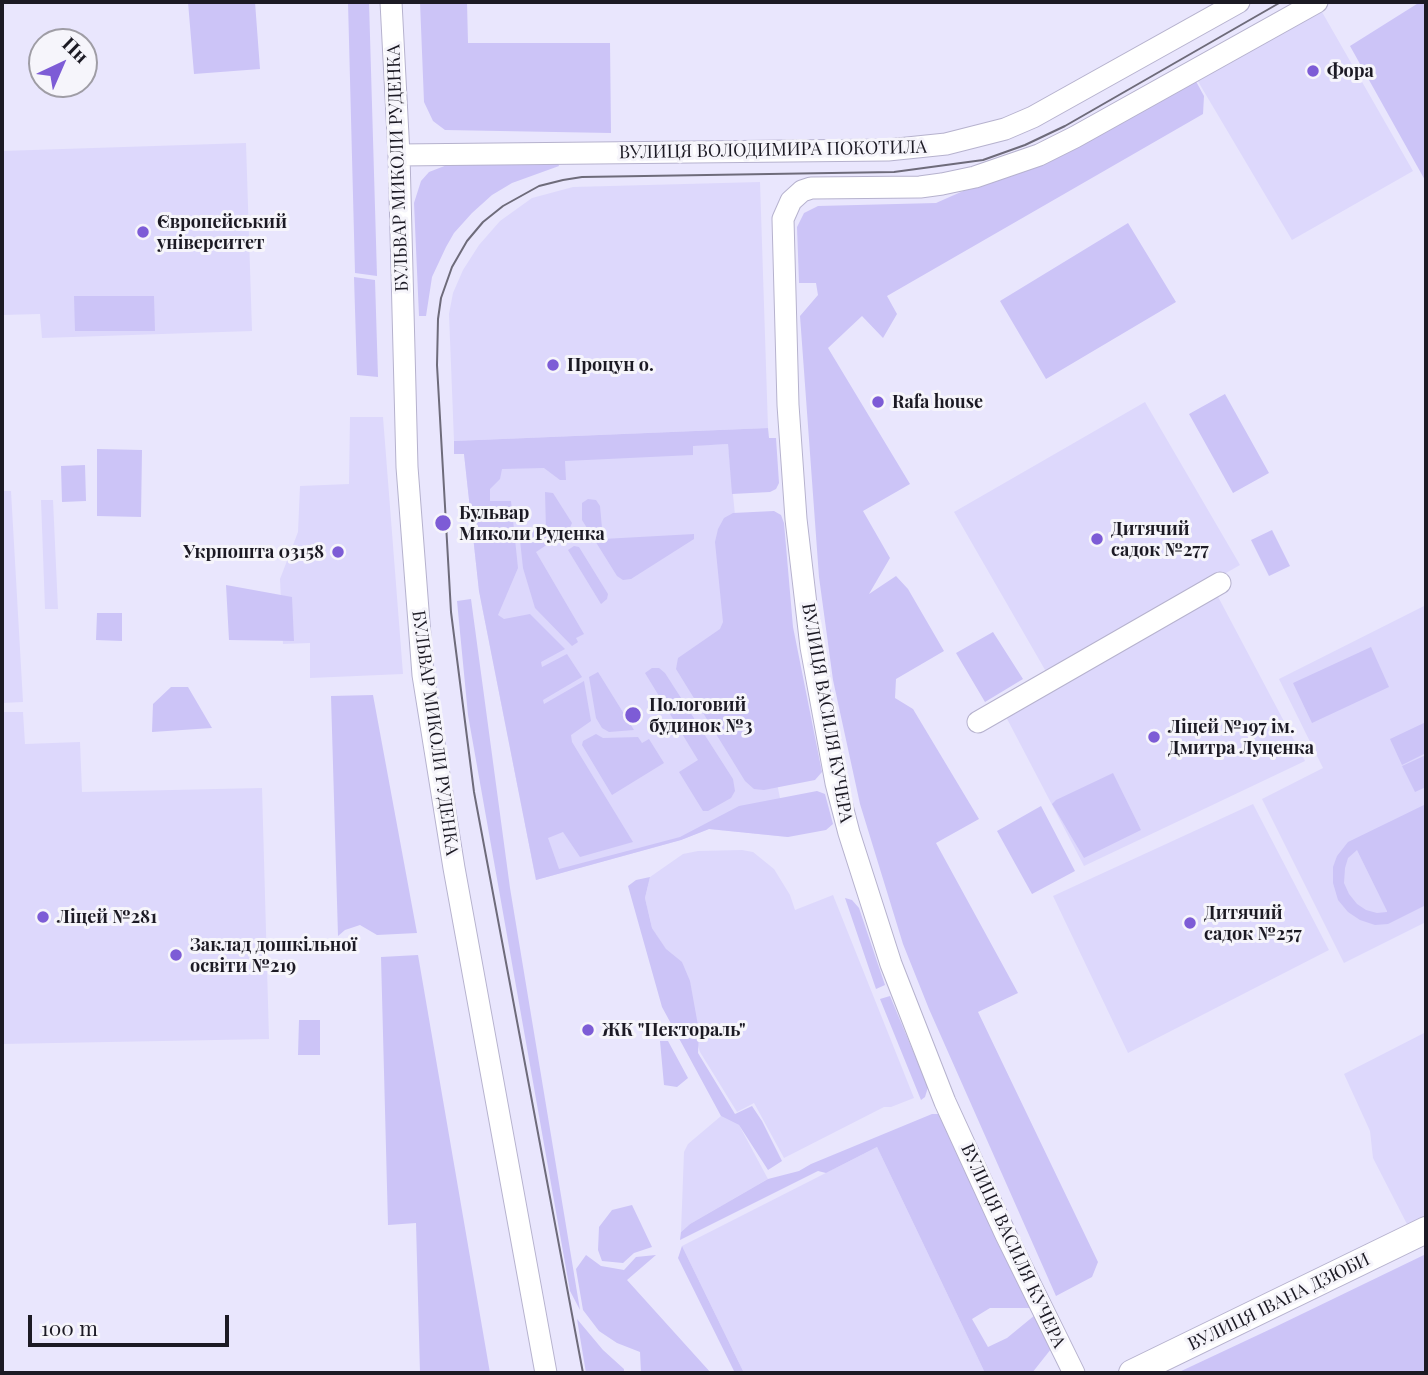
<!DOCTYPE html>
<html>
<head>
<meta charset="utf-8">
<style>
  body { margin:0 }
  #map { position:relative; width:1428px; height:1375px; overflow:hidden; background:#e9e6fd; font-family:"Playfair Display",serif }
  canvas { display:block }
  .frame { position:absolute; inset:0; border:4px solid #1c1a24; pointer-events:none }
  .north { position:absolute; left:28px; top:28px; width:70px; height:70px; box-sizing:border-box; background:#f6f5fb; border:2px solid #9f9da5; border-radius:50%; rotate:44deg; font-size:19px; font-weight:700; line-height:28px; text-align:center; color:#1c1a24 }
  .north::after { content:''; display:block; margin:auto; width:24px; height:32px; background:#7d5cd6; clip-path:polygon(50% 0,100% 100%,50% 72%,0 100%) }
  .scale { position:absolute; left:28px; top:1315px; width:201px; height:32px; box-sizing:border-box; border:4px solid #1c1a24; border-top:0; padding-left:9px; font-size:21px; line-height:24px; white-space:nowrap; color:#1c1a24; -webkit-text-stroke:5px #f6f5fb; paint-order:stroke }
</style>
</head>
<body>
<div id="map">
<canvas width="1428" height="1375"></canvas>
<div class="frame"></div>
<div class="north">Пн</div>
<div class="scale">100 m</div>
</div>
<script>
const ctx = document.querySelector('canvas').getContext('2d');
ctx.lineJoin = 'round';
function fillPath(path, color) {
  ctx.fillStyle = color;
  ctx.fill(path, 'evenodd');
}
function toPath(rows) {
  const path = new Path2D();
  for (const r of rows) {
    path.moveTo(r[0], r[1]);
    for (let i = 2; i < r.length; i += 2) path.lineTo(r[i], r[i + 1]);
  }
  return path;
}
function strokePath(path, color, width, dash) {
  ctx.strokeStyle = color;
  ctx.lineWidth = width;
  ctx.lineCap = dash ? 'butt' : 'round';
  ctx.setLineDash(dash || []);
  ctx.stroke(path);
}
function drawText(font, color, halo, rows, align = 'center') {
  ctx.font = font + ' "Playfair Display",serif';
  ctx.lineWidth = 6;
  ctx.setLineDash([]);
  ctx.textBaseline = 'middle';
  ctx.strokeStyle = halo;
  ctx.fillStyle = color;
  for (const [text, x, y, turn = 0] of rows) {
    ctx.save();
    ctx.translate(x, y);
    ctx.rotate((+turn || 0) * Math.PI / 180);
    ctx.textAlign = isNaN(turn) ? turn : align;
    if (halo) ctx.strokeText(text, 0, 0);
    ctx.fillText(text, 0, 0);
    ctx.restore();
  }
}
const built = toPath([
  [1318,5,1413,171,1292,240,1193,73],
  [246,143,252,331,42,338,40,314,2,315,2,151],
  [760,182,768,428,454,441,449,314,453,293,463,270,479,245,500,221,532,198,573,187],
  [1145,402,1240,565,1048,675,954,512],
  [350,417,383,417,403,674,310,678,310,643,283,644,280,579,298,532,300,486,349,484],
  [728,444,747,637,788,837,709,829,681,840,536,880,479,591,464,454],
  [2,491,11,491,23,702,2,703],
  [41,500,53,500,58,609,45,609],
  [1215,591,1305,761,1084,866,1004,713],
  [1426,605,1426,922,1344,963,1262,799,1323,768,1279,679],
  [2,712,23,712,25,744,80,742,82,792,262,788,269,1039,2,1044],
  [1253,804,1329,950,1128,1053,1053,896],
  [742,850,753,852,774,869,790,895,795,910,833,895,914,1098,891,1107,884,1107,784,1158,754,1103,737,1112,700,1052,666,950,652,928,645,898,650,877,683,854,698,851],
  [1426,1032,1426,1220,1409,1228,1373,1158,1370,1131,1344,1074],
  [721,1116,739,1125,768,1179,690,1224,681,1232,684,1152,688,1144],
  [877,1147,985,1373,744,1373,682,1246]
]);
const green = toPath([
  [188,2,255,2,260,69,194,74],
  [348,2,369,2,377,276,355,273],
  [420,2,467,2,468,43,610,43,611,133,445,130,433,121,424,102],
  [1420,2,1426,2,1426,182,1350,46],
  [1192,74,1204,96,1203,114,887,296,897,314,883,338,862,316,828,348,910,484,863,511,890,558,869,594,896,576,908,589,944,651,896,679,895,698,913,709,979,819,936,843,1018,993,978,1012,1098,1262,1092,1277,1056,1296,929,1009,903,944,860,804,833,680,819,577,800,316,818,295,816,283,799,283,797,227,804,213,818,206,936,203,1049,153],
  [558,163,559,166,512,183,492,195,472,213,454,233,446,247,432,277,426,316,419,316,414,203,421,181,429,172,447,165],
  [1128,223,1176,302,1046,379,1000,301],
  [354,277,375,280,378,377,357,375],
  [74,296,154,296,155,331,75,331],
  [1225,394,1269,473,1233,493,1189,414],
  [768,428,769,438,776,438,779,483,776,489,770,492,732,494,728,444,693,446,693,455,565,461,566,480,560,480,544,468,502,469,500,479,490,489,490,501,511,501,518,568,498,615,504,619,530,614,565,649,541,662,542,667,567,654,582,677,543,700,544,704,584,681,591,721,571,735,572,742,633,842,580,857,563,832,548,838,559,869,680,837,739,806,817,791,825,794,833,824,826,830,788,837,709,829,681,840,536,880,479,591,464,454,454,454,454,441],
  [97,449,142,450,141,517,97,516],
  [85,465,86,501,62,502,61,466],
  [545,492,553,493,572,523,569,530,536,552,584,634,576,638,578,642,572,646,535,608,523,568,519,531,546,530],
  [588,499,596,500,600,506,603,539,694,534,694,539,631,579,623,580,617,576,582,520,582,503],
  [774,511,781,515,784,523,793,627,822,772,815,780,764,790,754,789,745,781,676,669,678,658,720,629,723,622,715,542,718,529,724,518,733,513],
  [1272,530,1290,566,1269,576,1251,540],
  [574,546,579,547,608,594,607,599,601,604,568,550],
  [226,585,292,597,294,641,229,640],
  [471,599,510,888,580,1310,570,1291,468,715,457,601],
  [97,613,122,613,122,641,96,640],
  [993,632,1023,679,985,702,956,653],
  [1371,647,1389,687,1312,723,1293,683],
  [652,668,659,668,665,673,733,779,735,791,731,798,708,811,703,811,679,772,698,760,645,673],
  [598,672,634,730,609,732,602,728,596,718,589,677],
  [171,687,188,687,212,728,152,732,153,704],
  [373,695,417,933,377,935,360,925,345,930,338,936,331,696],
  [1426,722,1426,753,1402,765,1390,739],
  [596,734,603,738,638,737,642,743,649,739,664,763,612,795,582,745,583,741],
  [1426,755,1426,787,1415,792,1402,766],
  [1113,773,1141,830,1084,858,1052,804,1056,800],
  [1426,804,1426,905,1388,924,1375,925,1360,920,1348,912,1338,900,1333,883,1333,867,1337,856,1348,842],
  [1357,850,1387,911,1387,912,1377,913,1366,910,1357,904,1349,894,1344,883,1345,868,1348,858],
  [1041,806,1075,871,1032,894,997,831],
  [650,877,645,898,652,928,666,949,682,962,690,981,699,1031,698,1053,735,1114,752,1106,762,1121,782,1161,768,1170,739,1125,721,1116,662,1007,628,886,636,880],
  [845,898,852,900,859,908,885,985,876,989],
  [418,955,490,1373,420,1373,416,1223,388,1225,381,957],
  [890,996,928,1087,925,1097,921,1100,880,999],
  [299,1020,320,1020,320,1055,298,1055],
  [660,1041,668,1041,688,1078,677,1087,664,1085],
  [932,1114,938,1114,943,1118,1032,1308,990,1308,972,1319,988,1347,1007,1338,1035,1315,1051,1349,1032,1373,985,1373,877,1147,826,1173,818,1171,680,1240,681,1232,690,1224,768,1179,799,1171,811,1164],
  [632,1205,652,1247,634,1253,623,1263,602,1261,598,1250,599,1227,612,1210],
  [682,1246,744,1373,735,1373,678,1258],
  [1426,1254,1426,1373,1177,1373,1275,1327],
  [586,1255,601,1266,624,1270,636,1257,656,1255,627,1280,711,1373,641,1373,640,1352,617,1343,599,1331,583,1310,576,1269],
  [577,1319,603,1350,624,1369,624,1373,586,1373]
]);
const minor = toPath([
  [391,2,399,155,407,467,423,675,454,868,546,1373],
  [399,155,888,150,946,144,1005,129,1033,117,1239,2],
  [978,722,1220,583],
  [1074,1373,1006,1235,945,1102,891,964,849,833,836,783,811,647,796,519,788,405,783,219,791,201,802,191,811,188,920,187,942,184,975,177,1039,155,1075,137,1317,2]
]);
const major = toPath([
  [1132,1373,1426,1230]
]);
const tram = toPath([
  [583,1373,474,792,451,612,437,365,438,319,441,298,452,267,467,241,483,222,503,206,539,186,563,180,582,177,894,172,983,160,1025,145,1065,126,1281,2]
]);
const markers = [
  [1313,71,7,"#7d5cd6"],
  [143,232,7,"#7d5cd6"],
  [553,365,7,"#7d5cd6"],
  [878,402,7,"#7d5cd6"],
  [443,523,9,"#7d5cd6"],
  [1097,539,7,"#7d5cd6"],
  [338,552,7,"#7d5cd6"],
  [633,715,9,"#7d5cd6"],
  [1154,737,7,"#7d5cd6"],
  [43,917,7,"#7d5cd6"],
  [1190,923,7,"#7d5cd6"],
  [176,955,7,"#7d5cd6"],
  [588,1030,7,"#7d5cd6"]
];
const poiNames = [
  ["Фора",1327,71],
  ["Європейський",157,222],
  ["університет",157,243],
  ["Процун о.",567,365],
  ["Rafa house",892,402],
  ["Бульвар",459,513],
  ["Миколи Руденка",459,534],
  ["Дитячий",1111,529],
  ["садок №277",1111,550],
  ["Укрпошта 03158",324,552,"right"],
  ["Пологовий",649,705],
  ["будинок №3",649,726],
  ["Ліцей №197 ім.",1168,727],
  ["Дмитра Луценка",1168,748],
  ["Дитячий",1204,913],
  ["садок №257",1204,934],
  ["Ліцей №281",57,917],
  ["Заклад дошкільної",190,945],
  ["освіти №219",190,966],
  ["ЖК \"Пектораль\"",602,1030]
];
const streetNames = [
  ["ВУЛИЦЯ ВОЛОДИМИРА ПОКОТИЛА",773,150,-1],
  ["БУЛЬВАР МИКОЛИ РУДЕНКА",398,168,-92],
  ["ВУЛИЦЯ ВАСИЛЯ КУЧЕРА",827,713,80],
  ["БУЛЬВАР МИКОЛИ РУДЕНКА",435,733,82],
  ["ВУЛИЦЯ ВАСИЛЯ КУЧЕРА",1013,1246,65],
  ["ВУЛИЦЯ ІВАНА ДЗЮБИ",1279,1302,-26]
];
fillPath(built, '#ddd8fc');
fillPath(green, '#ccc4f7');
strokePath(minor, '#b6b2ce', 23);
strokePath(major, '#b6b2ce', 28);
strokePath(minor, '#fff', 21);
strokePath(major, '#fff', 26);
strokePath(tram, '#6e6b7a', 2);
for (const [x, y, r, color] of markers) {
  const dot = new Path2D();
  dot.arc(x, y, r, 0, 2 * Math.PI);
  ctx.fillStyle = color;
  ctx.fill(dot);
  strokePath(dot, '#f6f5fb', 2.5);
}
drawText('bold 18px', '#1c1a24', '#f6f5fb', poiNames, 'left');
drawText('18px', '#1c1a24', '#f6f5fb', streetNames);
</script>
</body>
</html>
